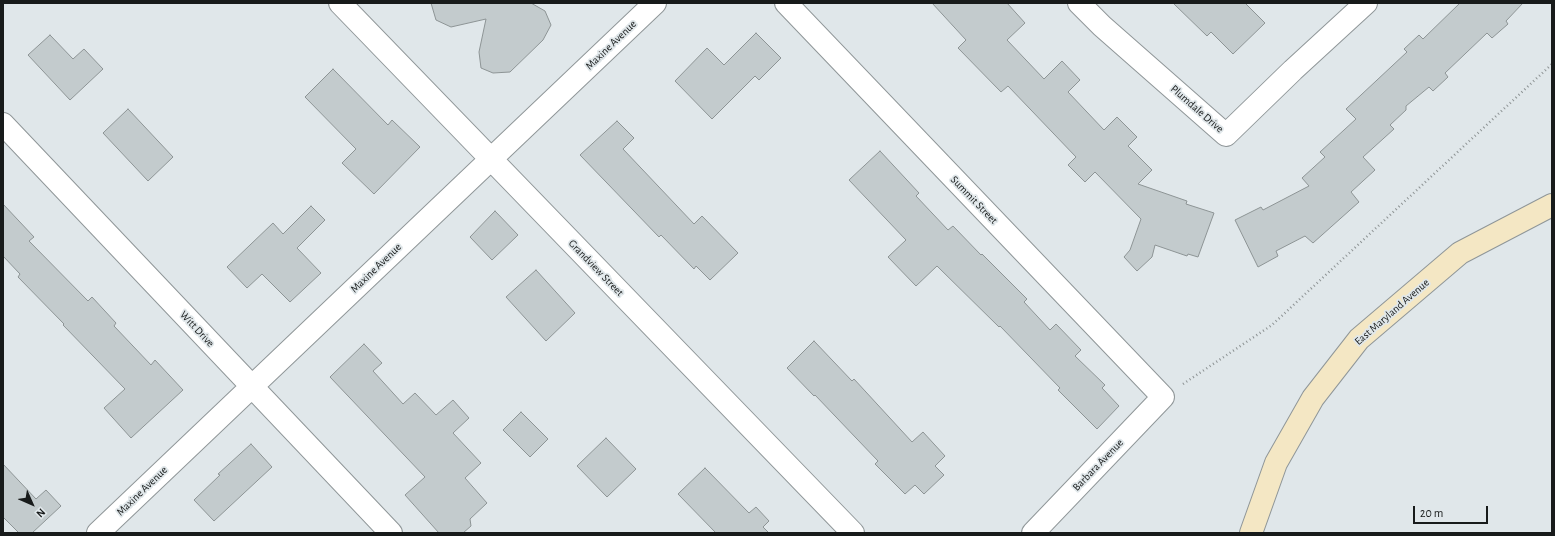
<!DOCTYPE html>
<html>
<head>
<meta charset="utf-8">
<style>
  body { margin:0 }
  #map { position:relative; width:1555px; height:536px; overflow:hidden; background:#e0e7ea; font-family:"Alegreya Sans",sans-serif }
  canvas { display:block }
  .frame { position:absolute; inset:0; border:4px solid #181b1b; pointer-events:none }
  .north { position:absolute; left:12px; top:484px; width:40px; height:40px; -webkit-text-stroke:3px #e0e7ea; paint-order:stroke; rotate:135deg; font-size:11px; font-weight:700; line-height:16px; text-align:center; color:#181b1b }
  .north::after { content:''; display:block; margin:auto; width:14px; height:18px; background:#181b1b; clip-path:polygon(50% 0,100% 100%,50% 72%,0 100%) }
  .scale { position:absolute; left:1413px; top:506px; width:75px; height:18px; box-sizing:border-box; border:2px solid #181b1b; border-top:0; padding-left:5px; font-size:12px; line-height:14px; white-space:nowrap; color:#181b1b; -webkit-text-stroke:3px #e0e7ea; paint-order:stroke }
</style>
</head>
<body>
<div id="map">
<canvas width="1555" height="536"></canvas>
<div class="frame"></div>
<div class="north">N</div>
<div class="scale">20 m</div>
</div>
<script>
const ctx = document.querySelector('canvas').getContext('2d');
ctx.lineJoin = 'round';
function fillPath(path, color) {
  ctx.fillStyle = color;
  ctx.fill(path, 'evenodd');
}
function toPath(rows) {
  const path = new Path2D();
  for (const r of rows) {
    path.moveTo(r[0], r[1]);
    for (let i = 2; i < r.length; i += 2) path.lineTo(r[i], r[i + 1]);
  }
  return path;
}
function strokePath(path, color, width, dash) {
  ctx.strokeStyle = color;
  ctx.lineWidth = width;
  ctx.lineCap = dash ? 'butt' : 'round';
  ctx.setLineDash(dash || []);
  ctx.stroke(path);
}
function drawText(font, color, halo, rows, align = 'center') {
  ctx.font = font + ' "Alegreya Sans",sans-serif';
  ctx.lineWidth = 3.5;
  ctx.setLineDash([]);
  ctx.textBaseline = 'middle';
  ctx.strokeStyle = halo;
  ctx.fillStyle = color;
  for (const [text, x, y, turn = 0] of rows) {
    ctx.save();
    ctx.translate(x, y);
    ctx.rotate((+turn || 0) * Math.PI / 180);
    ctx.textAlign = isNaN(turn) ? turn : align;
    if (halo) ctx.strokeText(text, 0, 0);
    ctx.fillText(text, 0, 0);
    ctx.restore();
  }
}
const building = toPath([
  [431,3,531,3,545,11,551,25,543,40,510,72,493,73,481,68,479,52,486,19,451,27,436,20,431,3],
  [932,3,1007,3,1025,23,1007,40,1044,79,1062,61,1080,80,1068,92,1104,130,1117,117,1137,137,1128,146,1152,170,1138,184,1187,201,1186,204,1214,213,1198,257,1188,254,1187,256,1155,245,1152,257,1137,271,1124,257,1130,250,1141,219,1095,172,1085,182,1068,165,1076,157,1008,86,1001,92,958,48,966,40,932,3],
  [1173,3,1245,3,1265,23,1233,54,1211,32,1207,36,1173,3],
  [1460,3,1523,3,1506,21,1508,24,1492,38,1487,33,1445,73,1448,77,1433,91,1429,87,1406,106,1406,110,1390,125,1394,129,1363,157,1375,170,1351,192,1359,202,1313,243,1305,236,1276,251,1278,256,1258,267,1235,220,1261,207,1263,210,1309,186,1302,178,1325,157,1320,152,1356,119,1346,109,1407,52,1404,49,1419,35,1423,39,1460,3],
  [756,33,781,58,759,80,755,76,712,119,675,81,707,48,724,65,756,33],
  [50,35,73,59,84,49,103,69,70,100,28,55,50,35],
  [333,69,388,125,392,120,420,147,374,194,342,163,356,149,305,97,333,69],
  [128,109,173,157,148,181,103,133,128,109],
  [617,121,634,138,623,149,694,224,702,216,738,253,710,280,696,266,694,269,661,235,659,237,580,155,617,121],
  [880,151,919,193,916,196,948,230,953,226,981,255,982,254,1027,299,1024,302,1050,330,1056,324,1081,350,1075,356,1105,385,1102,388,1119,406,1097,429,1058,390,1060,388,1000,326,999,327,937,266,916,286,888,257,906,240,849,180,880,151],
  [3,204,34,237,29,241,88,301,92,297,116,323,114,326,151,365,155,360,183,390,131,438,104,408,125,389,63,325,64,324,18,277,20,274,3,256,3,204],
  [311,206,325,220,297,248,321,273,290,302,262,274,247,288,227,267,273,223,283,234,311,206],
  [495,211,518,235,492,260,470,237,495,211],
  [536,270,575,313,546,341,506,297,536,270],
  [814,341,852,381,854,379,912,442,923,432,945,456,935,466,944,475,924,494,915,485,905,494,875,464,878,461,815,395,814,396,787,368,814,341],
  [364,344,382,363,373,371,403,404,415,393,436,415,453,400,469,418,453,433,481,463,465,478,487,503,470,519,471,526,463,533,439,533,405,495,425,477,330,377,364,344],
  [521,412,548,439,530,457,503,430,521,412],
  [606,438,636,469,607,497,577,466,606,438],
  [251,444,272,467,214,521,194,500,220,475,218,474,251,444],
  [3,464,36,499,46,490,61,506,32,533,19,533,3,517,3,464],
  [705,468,749,513,756,507,769,521,763,527,769,533,716,533,678,494,705,468]
]);
const path = toPath([
  [1183,384,1272,325,1552,64]
]);
const street = toPath([
  [340,3,853,533],
  [786,3,1163,397,1033,533],
  [1079,3,1102,26,1226,135,1293,70,1366,3],
  [3,124,391,533],
  [98,533,655,3]
]);
const secondary = toPath([
  [1251,533,1276,463,1313,398,1359,339,1460,253,1552,205]
]);
const streetNames = [
  ["Maxine Avenue",611,45,-44],
  ["Plumdale Drive",1197,109,41],
  ["Summit Street",974,200,46],
  ["Maxine Avenue",376,268,-44],
  ["Grandview Street",596,268,46],
  ["East Maryland Avenue",1392,312,-41],
  ["Witt Drive",197,329,47],
  ["Barbara Avenue",1098,465,-46],
  ["Maxine Avenue",142,491,-44]
];
fillPath(building, '#c3cbcd');
strokePath(building, '#8d9495', 1);
strokePath(street, '#8f9698', 24);
strokePath(secondary, '#8f9698', 24);
strokePath(path, '#8d9394', 2.5, [1, 3]);
strokePath(street, '#fff', 22);
strokePath(secondary, '#f4e7c4', 22);
drawText('11px', '#181b1b', '#e0e7ea', streetNames);
</script>
</body>
</html>
